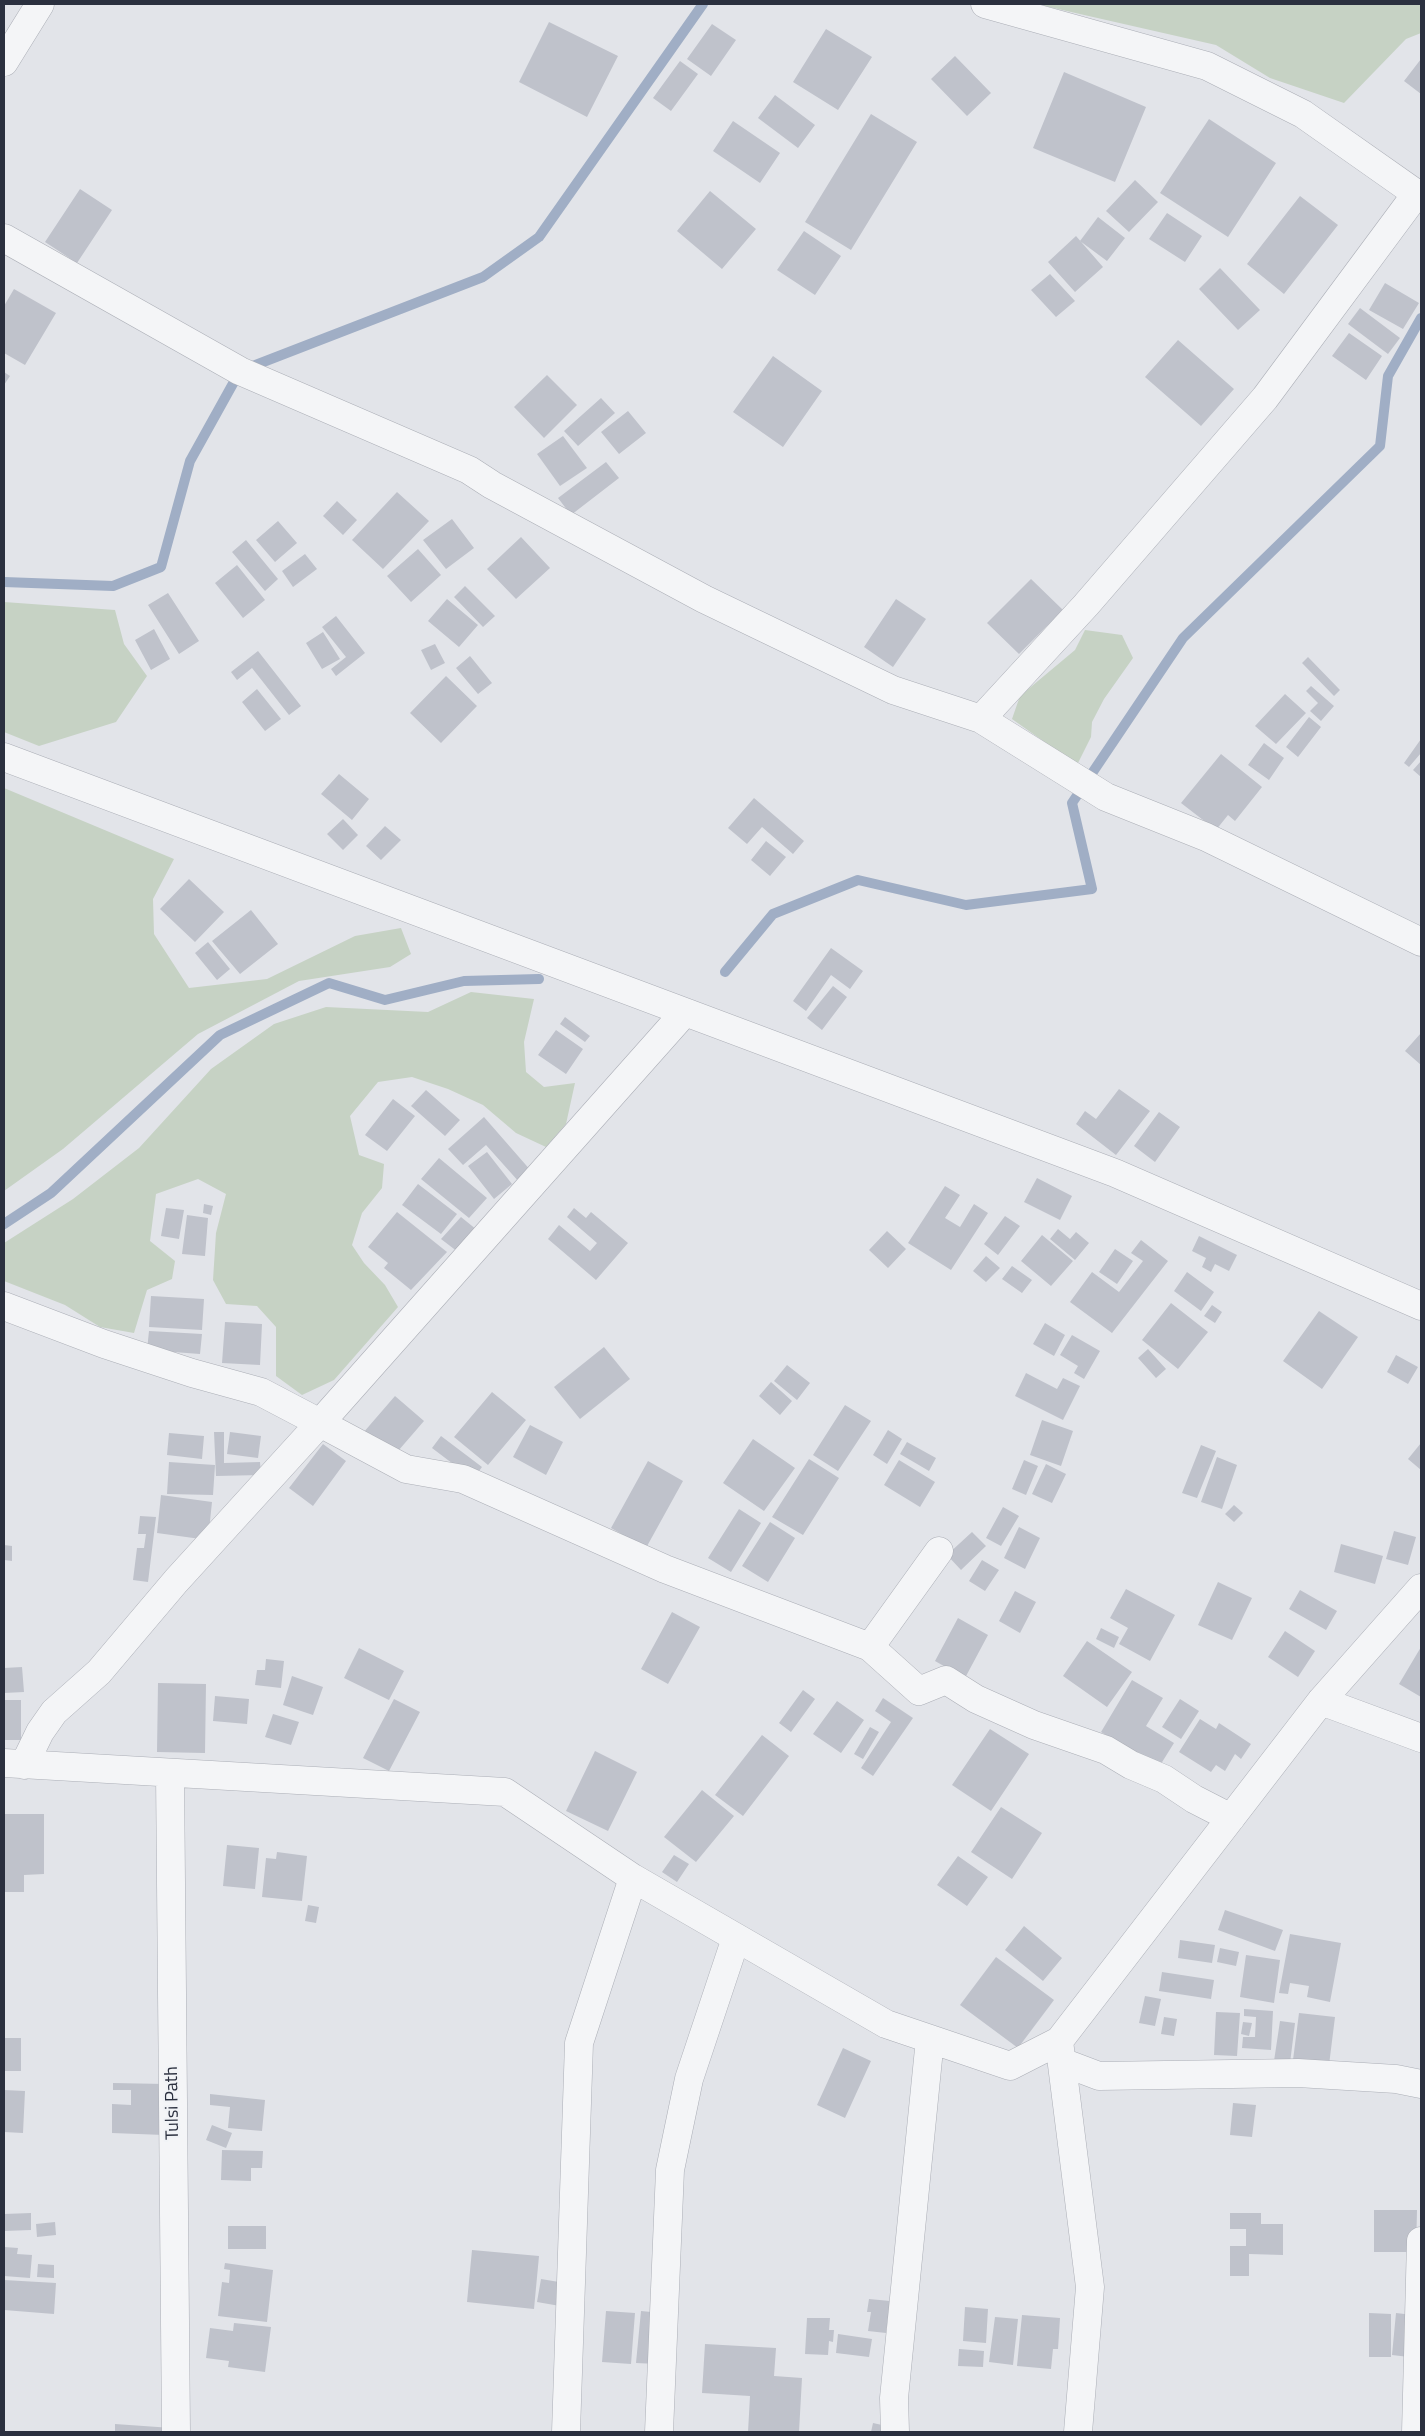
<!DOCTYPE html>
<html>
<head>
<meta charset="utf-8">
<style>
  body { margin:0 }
  #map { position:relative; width:1425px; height:2436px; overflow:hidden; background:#e2e4e9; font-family:"Titillium Web",sans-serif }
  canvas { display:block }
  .frame { position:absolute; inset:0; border:5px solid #2b303f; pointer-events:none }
</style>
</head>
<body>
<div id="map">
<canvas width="1425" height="2436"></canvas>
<div class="frame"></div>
</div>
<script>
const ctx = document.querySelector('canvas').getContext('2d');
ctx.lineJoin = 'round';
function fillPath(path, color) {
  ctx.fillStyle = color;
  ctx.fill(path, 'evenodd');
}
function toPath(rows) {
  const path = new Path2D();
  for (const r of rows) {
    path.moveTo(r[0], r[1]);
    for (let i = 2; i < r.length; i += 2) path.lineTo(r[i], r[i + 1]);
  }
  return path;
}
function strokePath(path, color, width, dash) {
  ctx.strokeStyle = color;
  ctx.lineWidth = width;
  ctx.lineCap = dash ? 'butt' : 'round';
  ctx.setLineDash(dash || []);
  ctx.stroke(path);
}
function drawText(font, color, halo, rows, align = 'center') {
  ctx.font = font + ' "Titillium Web",sans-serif';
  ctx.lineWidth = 4.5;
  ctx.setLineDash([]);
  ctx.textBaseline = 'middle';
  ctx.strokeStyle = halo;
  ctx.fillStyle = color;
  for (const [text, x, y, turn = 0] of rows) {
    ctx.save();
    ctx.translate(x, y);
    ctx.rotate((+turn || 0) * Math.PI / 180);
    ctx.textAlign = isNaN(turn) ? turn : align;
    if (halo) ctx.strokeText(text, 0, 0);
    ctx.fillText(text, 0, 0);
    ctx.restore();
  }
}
const green = toPath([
  [1036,4,1421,4,1421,33,1406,39,1344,103,1270,78,1216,45],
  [4,602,115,610,124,644,147,676,116,722,39,746,4,732],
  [1085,630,1122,635,1133,658,1104,699,1092,722,1091,737,1077,765,1012,719,1020,696,1075,650],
  [4,788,174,859,153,899,154,934,189,988,267,979,355,936,401,928,411,954,390,967,299,981,198,1034,63,1149,4,1191],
  [471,992,534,999,524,1042,526,1072,544,1087,575,1083,566,1124,546,1147,516,1133,483,1105,448,1089,412,1077,378,1082,350,1116,359,1155,384,1164,382,1188,362,1213,352,1245,364,1263,385,1285,398,1307,334,1380,302,1395,276,1376,276,1327,257,1306,226,1304,213,1280,216,1233,226,1194,198,1179,156,1194,150,1241,175,1261,172,1279,147,1290,134,1333,100,1327,65,1305,4,1281,4,1243,73,1199,139,1148,211,1069,274,1024,326,1007,428,1012]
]);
const stream = toPath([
  [4,582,113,586,161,567,190,461,240,371,483,277,539,237,703,4],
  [725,972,773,914,858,880,966,905,1092,889,1072,803,1183,638,1380,446,1388,376,1421,318],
  [4,1224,51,1193,220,1035,329,983,385,1000,464,981,539,979]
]);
const building = toPath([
  [549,22,618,56,587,117,519,82],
  [712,24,736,40,711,76,687,59],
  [826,29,872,57,838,110,793,82],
  [955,56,991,93,967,116,931,79],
  [1421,59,1421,94,1404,81],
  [680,61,698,74,671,111,653,98],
  [1064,72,1146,107,1115,182,1033,148],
  [775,95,815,125,798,148,758,118],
  [871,114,917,142,851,250,805,222],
  [1209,119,1276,163,1228,237,1160,193],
  [733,121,780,153,760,183,713,151],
  [1135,180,1158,202,1129,232,1106,211],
  [80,189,112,210,77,263,45,242],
  [710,191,756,229,722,269,677,231],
  [1300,196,1338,225,1284,294,1247,264],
  [1167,213,1202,236,1185,262,1149,239],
  [1098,217,1125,238,1107,261,1080,241],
  [804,231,841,256,815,295,777,270],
  [1076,236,1103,267,1075,292,1048,262],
  [1220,268,1260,310,1238,330,1199,289],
  [1050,274,1075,301,1056,317,1031,290],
  [1385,283,1419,303,1403,329,1369,310],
  [14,289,56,313,25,365,4,353,4,306],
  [1360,308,1400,338,1388,354,1348,324],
  [1349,333,1382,356,1366,380,1332,356],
  [1178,340,1234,389,1201,426,1145,377],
  [773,356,822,391,783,447,733,412],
  [4,372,10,376,4,385],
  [547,375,577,405,544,438,514,407],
  [601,398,615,413,578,446,564,431],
  [628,411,646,433,619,454,601,432],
  [563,436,587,468,560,486,537,454],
  [606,462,619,478,571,515,558,498],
  [397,492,429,521,383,569,352,540],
  [337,501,357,520,343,535,323,516],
  [452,519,474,548,446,569,423,540],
  [278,521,297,543,275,562,256,540],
  [521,537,550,568,516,599,487,569],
  [246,540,278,579,265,591,232,552],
  [418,549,441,575,411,602,387,576],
  [305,554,317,569,293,587,282,571],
  [237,565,265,600,243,618,215,583],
  [1031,579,1063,610,1019,654,987,623],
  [465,586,495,616,483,627,454,597],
  [168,593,199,641,179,654,148,605],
  [447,599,478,625,459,647,428,621],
  [896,599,926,619,893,667,864,647],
  [336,616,365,653,336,676,331,669,346,657,322,627],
  [154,629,170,659,151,670,135,640],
  [323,632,340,659,322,669,306,643],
  [435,644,445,663,431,670,421,650],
  [258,651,301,706,289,715,252,668,237,680,231,672],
  [470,656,492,683,478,694,456,668],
  [1308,657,1340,690,1334,696,1302,663],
  [446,676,477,706,441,743,410,713],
  [1311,686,1334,706,1321,721,1310,711,1318,703,1306,691],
  [257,689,281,719,265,731,242,702],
  [1285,694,1306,713,1276,744,1255,726],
  [1309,717,1321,727,1298,757,1286,747],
  [1421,739,1421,753,1409,767,1404,763],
  [1264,743,1284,758,1269,780,1248,765],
  [1221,754,1262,787,1235,821,1228,815,1216,830,1181,803],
  [1421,761,1421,777,1413,770],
  [339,774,369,799,352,820,321,794],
  [754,798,804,841,793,854,762,827,747,844,728,828],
  [343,819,358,835,343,850,327,834],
  [385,826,401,840,381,860,366,846],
  [766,841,786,857,770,876,751,860],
  [189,879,224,912,195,942,160,909],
  [251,910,278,944,240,974,212,941],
  [208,942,230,969,217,980,195,953],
  [831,948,863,971,850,989,831,975,806,1011,793,1001],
  [833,986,847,997,822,1030,807,1018],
  [565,1017,590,1036,585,1042,560,1024],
  [556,1030,583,1049,566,1074,538,1055],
  [1421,1033,1421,1065,1405,1051],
  [1119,1089,1150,1111,1116,1155,1076,1124,1085,1111,1096,1119],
  [426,1090,460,1120,445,1136,411,1106],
  [393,1099,415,1116,387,1151,365,1135],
  [1159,1112,1180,1127,1155,1162,1134,1146],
  [484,1117,532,1172,520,1183,486,1145,463,1165,448,1149],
  [487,1152,512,1184,494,1199,468,1166],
  [439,1158,487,1198,469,1218,421,1179],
  [1037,1178,1072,1196,1060,1220,1024,1202],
  [418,1184,457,1214,441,1234,402,1205],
  [945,1186,960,1195,945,1218,960,1227,974,1204,988,1213,951,1270,908,1243],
  [204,1204,213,1206,211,1215,203,1213],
  [166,1208,184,1210,179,1239,161,1236],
  [574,1208,586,1218,591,1212,628,1243,596,1280,548,1239,559,1225,590,1251,597,1243,567,1217],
  [397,1212,447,1252,411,1290,384,1268,388,1263,368,1247],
  [187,1215,208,1218,205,1256,182,1254],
  [1005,1216,1020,1226,998,1255,984,1244],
  [461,1217,477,1230,458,1252,441,1239],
  [1058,1229,1070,1239,1076,1232,1089,1243,1075,1260,1050,1239],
  [887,1231,906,1249,888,1268,869,1250],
  [1042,1235,1073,1261,1051,1286,1021,1261],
  [1199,1236,1237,1255,1229,1271,1215,1264,1211,1272,1202,1267,1206,1258,1192,1251],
  [1141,1240,1168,1261,1112,1333,1070,1302,1092,1272,1119,1292,1143,1261,1131,1253],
  [1115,1249,1133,1261,1117,1284,1099,1272],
  [986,1256,1000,1268,986,1282,973,1271],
  [1012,1266,1032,1280,1022,1293,1002,1279],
  [1187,1272,1214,1292,1201,1311,1174,1291],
  [151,1296,204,1299,202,1330,149,1327],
  [1171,1303,1208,1332,1178,1369,1142,1340],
  [1212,1305,1222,1312,1215,1323,1204,1316],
  [1319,1311,1358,1337,1322,1389,1283,1361],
  [225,1322,262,1324,260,1365,222,1363],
  [1045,1323,1065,1335,1054,1356,1033,1344],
  [149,1331,202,1334,200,1354,147,1350],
  [1072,1335,1100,1351,1084,1379,1074,1373,1078,1366,1060,1355],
  [604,1347,630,1379,580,1419,554,1387],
  [1148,1349,1166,1369,1156,1378,1138,1358],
  [1396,1355,1418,1367,1408,1384,1387,1372],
  [787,1365,810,1383,797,1400,774,1381],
  [1026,1373,1057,1389,1063,1378,1080,1386,1063,1420,1015,1396],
  [771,1382,792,1401,780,1415,759,1396],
  [492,1392,526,1420,488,1465,454,1437],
  [395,1396,424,1421,392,1458,363,1433],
  [845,1405,871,1421,838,1471,813,1455],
  [1042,1420,1073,1431,1061,1466,1030,1455],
  [530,1425,563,1442,546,1475,513,1457],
  [888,1430,902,1439,887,1464,873,1455],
  [214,1432,224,1432,224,1463,260,1462,261,1475,216,1476],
  [230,1432,261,1436,258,1458,227,1454],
  [169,1433,204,1436,202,1459,167,1455],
  [441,1436,482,1467,473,1479,432,1448],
  [753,1439,795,1468,764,1511,723,1483],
  [907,1442,936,1458,929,1471,900,1454],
  [1421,1443,1421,1470,1408,1459],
  [323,1444,346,1461,313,1506,289,1488],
  [1201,1445,1216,1451,1197,1498,1182,1493],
  [1217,1457,1237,1465,1222,1509,1201,1502],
  [809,1459,839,1478,803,1535,772,1517],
  [899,1460,935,1482,920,1507,884,1485],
  [1024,1460,1038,1466,1026,1495,1012,1489],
  [648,1461,683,1481,646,1548,611,1528],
  [169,1462,215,1465,213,1495,167,1494],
  [1046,1464,1066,1474,1052,1503,1032,1494],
  [161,1495,212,1502,208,1540,157,1533],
  [1234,1505,1243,1513,1234,1522,1225,1514],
  [1003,1507,1019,1516,1001,1546,986,1538],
  [739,1509,761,1523,731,1572,708,1558],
  [140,1516,156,1517,148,1582,133,1580,137,1548,144,1548,146,1534,138,1534],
  [770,1522,795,1538,768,1582,742,1566],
  [1019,1527,1040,1538,1025,1569,1004,1558],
  [1394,1531,1416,1537,1408,1565,1386,1559],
  [972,1532,986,1546,961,1570,947,1555],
  [1341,1544,1383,1556,1375,1584,1334,1572],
  [4,1545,12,1546,12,1561,4,1560],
  [982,1560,999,1570,985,1591,969,1581],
  [1218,1582,1252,1598,1232,1640,1198,1625],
  [1126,1589,1175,1615,1150,1661,1119,1644,1128,1628,1110,1618],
  [1300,1590,1337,1611,1326,1630,1289,1609],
  [1015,1591,1036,1602,1020,1633,999,1621],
  [672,1612,700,1627,668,1684,641,1669],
  [958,1618,988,1635,965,1678,935,1661],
  [1101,1628,1119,1637,1114,1648,1096,1639],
  [1285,1631,1315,1651,1298,1677,1268,1657],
  [1087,1641,1132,1672,1107,1707,1063,1676],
  [1421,1647,1421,1697,1399,1684],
  [359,1648,404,1671,389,1700,344,1678],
  [266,1659,284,1661,281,1688,255,1685,257,1670,265,1670],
  [22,1667,24,1692,4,1693,4,1668],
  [292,1676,323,1687,313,1715,283,1705],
  [1132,1680,1163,1698,1146,1726,1174,1743,1159,1767,1101,1732],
  [158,1683,206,1684,205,1753,157,1752],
  [803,1690,815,1699,791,1732,779,1723],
  [215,1696,249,1699,247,1724,213,1721],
  [883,1698,913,1718,873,1776,861,1768,891,1722,875,1711],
  [394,1699,420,1712,389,1771,363,1758],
  [1180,1699,1199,1711,1181,1739,1162,1727],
  [4,1700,21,1700,21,1740,4,1740],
  [837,1701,864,1720,841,1753,813,1734],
  [273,1714,299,1722,291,1745,265,1737],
  [1200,1719,1216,1729,1219,1723,1251,1744,1241,1759,1235,1754,1225,1771,1216,1765,1211,1772,1179,1752],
  [870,1727,879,1732,863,1759,854,1754],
  [990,1729,1029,1754,991,1811,952,1785],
  [762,1735,789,1756,743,1816,715,1795],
  [595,1751,637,1772,608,1831,566,1811],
  [702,1790,734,1816,696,1862,664,1837],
  [1001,1807,1042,1833,1012,1879,971,1852],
  [4,1814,44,1814,44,1874,24,1875,24,1892,4,1892],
  [227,1845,259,1848,255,1889,223,1886],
  [277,1852,307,1856,302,1901,262,1897,266,1858,276,1859],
  [674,1855,689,1864,677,1882,662,1872],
  [958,1856,988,1877,967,1906,937,1885],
  [308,1905,319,1907,316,1923,305,1921],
  [1225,1910,1283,1930,1275,1951,1218,1930],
  [1024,1926,1062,1958,1043,1981,1005,1950],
  [1290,1934,1341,1943,1330,2002,1307,1997,1309,1986,1290,1983,1288,1994,1279,1993],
  [1180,1940,1215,1945,1212,1963,1178,1958],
  [1220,1948,1239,1952,1236,1966,1217,1962],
  [1246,1955,1280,1960,1274,2003,1240,1997],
  [996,1957,1054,2000,1018,2048,960,2005],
  [1162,1972,1214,1980,1211,1999,1159,1991],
  [1145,1996,1161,1999,1155,2026,1139,2023],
  [1244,2009,1273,2011,1271,2050,1242,2048,1243,2037,1255,2037,1256,2017,1244,2016],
  [1216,2012,1240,2013,1237,2056,1214,2055],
  [1299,2013,1335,2017,1329,2065,1293,2060],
  [1164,2017,1177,2019,1174,2036,1161,2034],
  [1280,2021,1295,2023,1290,2063,1274,2061],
  [1243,2022,1252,2023,1249,2036,1241,2034],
  [4,2038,21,2038,21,2071,4,2071],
  [843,2048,871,2061,845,2118,817,2105],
  [113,2083,165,2084,164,2135,112,2133,112,2104,131,2105,131,2090,113,2090],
  [4,2090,25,2091,23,2133,4,2132],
  [210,2094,265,2100,262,2131,228,2128,230,2107,210,2105],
  [1233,2103,1256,2105,1252,2137,1230,2135],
  [212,2125,232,2133,226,2148,206,2140],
  [222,2150,263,2151,262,2168,251,2168,251,2181,221,2180],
  [1374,2210,1417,2210,1416,2252,1374,2252],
  [31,2213,31,2230,4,2231,4,2214],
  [1230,2213,1261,2213,1261,2224,1283,2224,1283,2255,1249,2254,1249,2276,1230,2276,1230,2246,1246,2246,1246,2229,1230,2229],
  [55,2222,56,2235,37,2237,36,2224],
  [228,2226,266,2226,266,2249,228,2249],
  [4,2247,18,2248,17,2254,32,2255,30,2278,4,2276],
  [472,2250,539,2256,534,2309,467,2302],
  [225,2263,273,2270,267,2322,218,2316,222,2282,229,2283,230,2270,224,2269],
  [38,2264,54,2265,54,2278,37,2277],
  [541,2279,565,2283,560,2306,537,2302],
  [4,2280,56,2283,54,2314,4,2310],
  [869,2299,890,2301,886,2333,868,2331,871,2312,867,2312],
  [965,2307,988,2309,986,2343,963,2341],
  [606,2311,635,2313,631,2364,602,2362],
  [641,2311,661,2313,657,2364,636,2363],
  [1369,2313,1391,2314,1391,2357,1369,2357],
  [1396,2313,1413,2315,1409,2357,1392,2355],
  [1022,2315,1060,2318,1058,2349,1053,2349,1051,2369,1017,2366],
  [995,2317,1018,2319,1013,2365,989,2362],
  [807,2318,830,2318,829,2330,834,2330,833,2342,829,2341,828,2355,805,2354],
  [234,2323,271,2327,265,2372,228,2367,229,2361,206,2358,210,2328,233,2331],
  [838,2334,872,2339,869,2357,836,2353],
  [705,2344,776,2348,774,2376,802,2378,799,2432,748,2432,750,2396,702,2393],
  [959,2349,984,2351,983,2367,958,2366],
  [873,2423,882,2425,881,2432,871,2432],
  [115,2424,172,2428,172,2432,115,2432]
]);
const minor = toPath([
  [4,62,40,4],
  [4,238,240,371,469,470,492,485,704,599,893,690,981,719,1086,605,1265,398,1417,193],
  [981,719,1106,797,1206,837,1421,942],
  [4,757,1115,1173,1421,1306],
  [685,1012,320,1423,406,1469,463,1479,665,1569,870,1647,939,1551],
  [4,1306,104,1344,192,1373,261,1392,320,1423,176,1581,99,1672,54,1712,40,1732,24,1765],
  [870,1647,919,1691,946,1680,976,1699,1034,1725,1106,1750,1131,1765,1164,1779,1194,1799,1231,1818],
  [1321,1701,1421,1738],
  [4,1763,505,1792,633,1878,886,2024,1010,2066,1059,2041,1321,1701,1421,1588],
  [170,1773,176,2432],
  [1059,2041,1090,2287,1078,2432],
  [1062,2062,1099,2076,1298,2073,1396,2079,1421,2084],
  [566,2432,579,2043,633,1878],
  [659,2432,670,2170,689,2079,736,1938],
  [895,2432,894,2398,930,2039],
  [1416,2432,1421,2241]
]);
const tertiary = toPath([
  [985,4,1207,66,1303,114,1421,197]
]);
const streetNames = [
  ["Tulsi Path",173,2103,-91]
];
fillPath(green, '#c6d2c4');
strokePath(stream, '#a0aec5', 10);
fillPath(building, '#bfc2cb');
strokePath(minor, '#abaeb6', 29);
strokePath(tertiary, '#abaeb6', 29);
strokePath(minor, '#f4f5f7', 28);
strokePath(tertiary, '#f4f5f7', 28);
drawText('18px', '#2b303f', '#f1f3f6', streetNames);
</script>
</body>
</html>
